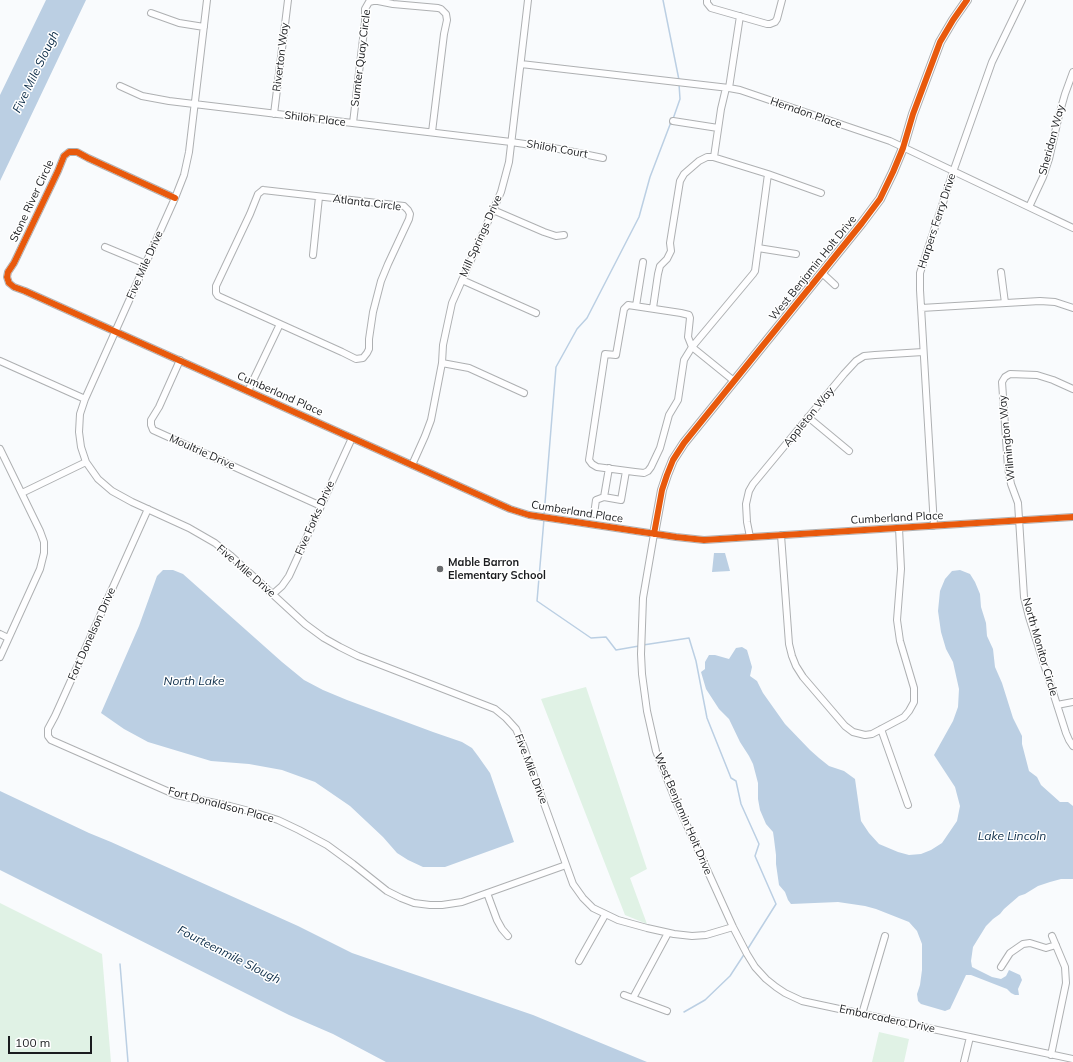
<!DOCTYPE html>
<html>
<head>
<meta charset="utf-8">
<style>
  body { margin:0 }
  #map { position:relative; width:1073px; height:1062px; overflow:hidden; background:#f9fbfd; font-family:Mulish,sans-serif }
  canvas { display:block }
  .scale { position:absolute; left:8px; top:1036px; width:84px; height:18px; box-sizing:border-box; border:2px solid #1a1c1f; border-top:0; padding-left:5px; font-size:12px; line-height:14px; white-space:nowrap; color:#1a1c1f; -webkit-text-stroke:3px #fff; paint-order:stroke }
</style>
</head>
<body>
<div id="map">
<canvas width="1073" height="1062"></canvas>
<div class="scale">100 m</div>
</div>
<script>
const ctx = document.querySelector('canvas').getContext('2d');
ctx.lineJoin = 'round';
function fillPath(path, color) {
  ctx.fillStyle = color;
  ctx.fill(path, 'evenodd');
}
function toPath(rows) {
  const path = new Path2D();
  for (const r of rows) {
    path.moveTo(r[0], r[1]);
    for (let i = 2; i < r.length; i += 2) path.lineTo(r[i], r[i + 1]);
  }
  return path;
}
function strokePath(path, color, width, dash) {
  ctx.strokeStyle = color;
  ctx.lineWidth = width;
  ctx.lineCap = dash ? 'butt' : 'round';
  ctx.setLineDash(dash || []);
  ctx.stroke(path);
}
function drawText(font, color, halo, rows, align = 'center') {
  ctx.font = font + ' Mulish,sans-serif';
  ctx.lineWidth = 3;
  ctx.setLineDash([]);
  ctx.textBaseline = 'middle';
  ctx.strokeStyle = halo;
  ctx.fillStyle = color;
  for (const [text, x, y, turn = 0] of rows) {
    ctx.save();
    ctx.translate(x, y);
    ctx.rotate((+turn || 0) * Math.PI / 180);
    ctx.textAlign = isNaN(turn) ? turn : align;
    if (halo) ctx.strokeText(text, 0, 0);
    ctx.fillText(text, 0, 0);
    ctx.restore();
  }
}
const green = toPath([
  [586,687,647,869,630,878,647,924,625,915,541,699],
  [0,903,102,954,111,1062,0,1062],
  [879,1032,909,1039,904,1062,872,1062]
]);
const water = toPath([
  [46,0,86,0,0,181,0,95],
  [714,553,725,553,730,571,712,572],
  [163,570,173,570,183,574,282,662,304,680,323,690,347,700,433,732,462,742,472,748,478,756,490,773,514,842,445,867,423,867,408,860,397,853,383,837,350,806,315,782,282,770,249,764,211,761,148,742,124,729,101,713,139,626,157,576],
  [960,570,970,574,975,582,980,594,981,607,986,623,987,636,993,649,995,667,1002,683,1013,718,1022,736,1022,744,1029,771,1037,777,1041,785,1060,802,1068,802,1073,806,1073,879,1061,879,1050,882,1038,886,1025,894,1019,896,1004,909,1000,914,993,919,986,926,973,947,971,961,972,967,992,977,1001,979,1006,976,1009,970,1020,975,1022,980,1018,989,1019,995,1015,995,1011,993,1007,989,971,975,966,975,950,1009,945,1011,921,1004,918,1001,917,994,920,985,922,970,922,944,917,931,909,922,876,909,865,906,838,902,791,904,788,900,785,892,779,885,776,864,776,855,774,839,773,832,766,824,760,810,758,799,758,783,753,764,749,756,740,742,729,719,719,709,706,689,701,672,705,669,705,662,709,655,715,655,729,659,736,648,742,647,747,650,752,667,750,676,757,681,763,693,785,724,810,750,819,758,829,766,844,771,855,779,861,821,869,833,879,844,898,852,909,855,921,854,931,850,942,843,957,821,960,806,955,787,934,755,953,721,958,707,959,689,953,662,946,649,941,632,938,611,940,591,945,579,952,571],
  [0,791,89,833,111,842,298,926,352,953,533,1015,647,1062,386,1062,333,1034,289,1015,0,870]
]);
const stream = toPath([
  [663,0,679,80],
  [673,119,680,99,679,84],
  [544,515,556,367,577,329,587,318,639,217,650,177,671,122],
  [544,519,537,601,591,638,606,637,616,650,639,646],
  [643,645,689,638,696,661,707,718,731,778,736,781,741,804,759,844,755,856,776,904,747,950],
  [120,964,128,1062],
  [684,1012,705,1000,730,976,745,953]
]);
const minor = toPath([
  [207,0,189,152,184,175,175,198,85,399,80,414,79,432,81,447,86,462,98,479,112,491,132,502,189,528,215,543,230,555,305,624,324,638,340,647,358,656,495,709,506,718,516,729,523,745,573,884,583,898,593,908,618,920,647,928,674,934,692,936,706,935,733,927],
  [707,0,707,3,711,8,767,24,770,24,775,22,777,19,782,0],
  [151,13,179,23,204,27],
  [521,64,729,88,740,90,890,141,1073,228],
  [120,86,142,96,169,101,511,142,559,149,603,158],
  [729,88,740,16],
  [274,114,288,0],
  [673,121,718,128],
  [353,123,365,22,365,9,369,2,373,1,378,1,393,4,438,8,441,9,446,14,447,20,444,34,432,132],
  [714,157,721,109,726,88],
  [768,174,821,193],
  [263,190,404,206,408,210,410,214,409,219,388,264,381,281,373,312,369,339,369,349,367,353,363,358,356,359,342,352,218,296,216,293,216,286,250,214,258,194,263,190],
  [175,198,88,158,77,152,69,152,64,156,58,171,14,263,8,272,7,277,9,283,14,287,25,291,510,509,529,515,676,537,704,540,1073,517],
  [1029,207,1043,177,1049,159,1059,115,1065,94,1073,72],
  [493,210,544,232,556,236,564,235],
  [105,247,146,264],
  [758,248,796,254],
  [313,255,319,197],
  [1001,272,1005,303],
  [822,273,835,285],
  [462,280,536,313],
  [636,306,643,262],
  [653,308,658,274,660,266,667,259,671,251,670,243,680,181,684,174,699,161,707,157,713,157,768,174,755,271,753,274,692,347,684,360,678,400,669,415,660,448,651,467,648,471,644,473,635,472,597,467,592,464,589,460,605,354,616,355,624,309,628,305,681,313,689,315,690,318,688,337,692,347,734,381],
  [921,308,1040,301,1055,302,1073,308],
  [180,360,159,407,151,420,151,425,153,430,321,506],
  [0,361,85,399],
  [442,363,469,368,524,393],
  [1073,389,1053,380,1037,375,1010,374,1005,377,1002,382,1008,468,1011,484,1018,503,1024,597,1029,617,1066,733,1069,740,1073,746],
  [248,391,280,324],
  [808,417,849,451],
  [0,449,40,531,44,542,44,553,40,569,0,657],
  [412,465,425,436,431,420,442,363,443,345,452,303,501,192,509,162,528,0],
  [609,468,604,497,621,500,626,471],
  [22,493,86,462],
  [148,509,55,716,48,729,48,736,51,740,176,795,230,806,253,812,278,820,299,830,327,845,353,864,387,891,401,898,414,903,430,905,442,905,462,902,566,865],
  [594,514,596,500,604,497],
  [934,526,920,290,920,273,953,172,992,62,1022,0],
  [654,534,643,598,641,654,642,674,647,711,656,751,675,799,733,927,747,954,755,967,766,979,776,987,785,993,802,1001,1073,1059],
  [781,535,789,644,792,656,796,666,803,677,845,726,853,732,865,735,872,734,904,717,909,711,914,702,914,688,900,641,897,620,901,569,899,528],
  [750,537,747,522,746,504,749,491,753,484,844,374,856,361,864,356,875,355,923,352],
  [273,594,282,586,289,576,352,438],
  [0,634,8,638],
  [1057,705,1073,702],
  [881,729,908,805],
  [487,893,497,920,502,929,508,936],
  [579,961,605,915],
  [1001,967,1010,953,1023,944,1030,943,1046,948,1056,945],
  [624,995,667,1011],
  [633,998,668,933],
  [862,1014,885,936],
  [1051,1055,1066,983,1065,967,1052,936],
  [964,1062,970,1037]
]);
const major = toPath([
  [654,534,662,490,667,475,673,460,684,443,862,223,880,199,893,172,903,148,913,114,940,42,953,20,967,0]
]);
const cycleway = toPath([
  [175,198,88,158,77,152,69,152,64,156,58,171,14,263,8,272,7,277,9,283,14,287,25,291,510,509,529,515,676,537,704,540,1073,517],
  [654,534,662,490,667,475,673,460,684,443,862,223,880,199,893,172,903,148,913,114,940,42,953,20,967,0]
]);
const markers = [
  [440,569,4,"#686a6d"]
];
const streetNames = [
  ["Riverton Way",281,57,-83],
  ["Sumter Quay Circle",361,58,-83],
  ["Herndon Place",806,113,19],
  ["Shiloh Place",315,119,7],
  ["Sheridan Way",1052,140,-75],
  ["Shiloh Court",557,149,10],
  ["Stone River Circle",32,201,-65],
  ["Atlanta Circle",367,203,7],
  ["Harpers Ferry Drive",937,221,-72],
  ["Mill Springs Drive",481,236,-66],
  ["Five Mile Drive",145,265,-66],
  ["West Benjamin Holt Drive",813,268,-51],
  ["Cumberland Place",280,394,24],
  ["Appleton Way",809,417,-51],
  ["Wilmington Way",1007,438,-96],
  ["Moultrie Drive",202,452,24],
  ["Cumberland Place",577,512,9],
  ["Five Forks Drive",315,518,-66],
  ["Cumberland Place",897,518,-3],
  ["Five Mile Drive",246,571,41],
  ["Fort Donelson Drive",92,634,-66],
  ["North Monitor Circle",1040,647,74],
  ["Five Mile Drive",531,769,69],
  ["Fort Donaldson Place",221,805,15],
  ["West Benjamin Holt Drive",683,814,67],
  ["Embarcadero Drive",887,1019,12]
];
const poiNames = [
  ["Mable Barron",448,563],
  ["Elementary School",448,576]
];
const waterNames = [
  ["Five Mile Slough",36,72,-64],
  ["North Lake",194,681],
  ["Lake Lincoln",1012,836],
  ["Fourteenmile Slough",229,955,27]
];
fillPath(green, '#e0f2e5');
fillPath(water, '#bbcfe3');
strokePath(stream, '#bbcfe3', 1.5);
strokePath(minor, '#aeb0b2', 8);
strokePath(major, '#aeb0b2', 10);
strokePath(minor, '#fefeff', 6);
strokePath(major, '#fefeff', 8);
strokePath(cycleway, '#e8590c', 6);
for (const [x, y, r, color] of markers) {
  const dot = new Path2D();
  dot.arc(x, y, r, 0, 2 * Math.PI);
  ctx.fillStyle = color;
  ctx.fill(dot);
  strokePath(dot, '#fff', 1.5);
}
drawText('11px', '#1a1c1f', '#fff', streetNames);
drawText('bold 11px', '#1a1c1f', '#fff', poiNames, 'left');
drawText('italic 12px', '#0a2b47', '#fff', waterNames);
</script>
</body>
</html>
